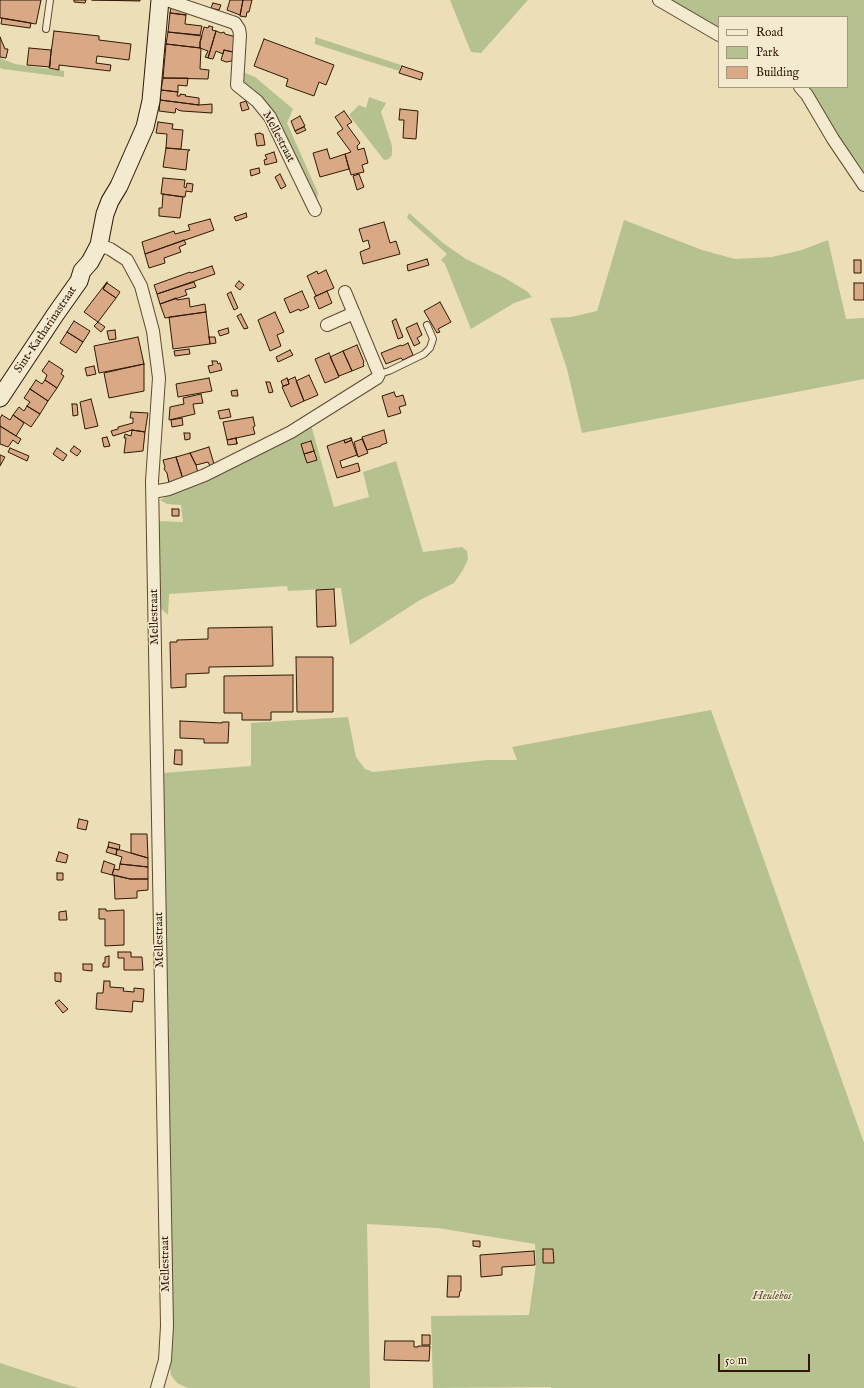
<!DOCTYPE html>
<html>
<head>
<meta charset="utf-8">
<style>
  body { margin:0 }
  #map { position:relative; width:864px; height:1388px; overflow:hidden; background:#ecdeb6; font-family:"IM FELL English",serif }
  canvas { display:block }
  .legend { position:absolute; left:718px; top:16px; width:130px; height:72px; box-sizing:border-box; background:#f3ead0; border:1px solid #a5967f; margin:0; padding:5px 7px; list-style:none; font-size:12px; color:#301805 }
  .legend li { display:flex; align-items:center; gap:8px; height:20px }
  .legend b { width:20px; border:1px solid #a5967f }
  .scale { position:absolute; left:718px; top:1354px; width:92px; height:18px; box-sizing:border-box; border:2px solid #301805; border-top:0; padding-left:5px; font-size:12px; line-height:14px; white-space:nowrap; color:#301805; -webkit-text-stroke:3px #f3ead0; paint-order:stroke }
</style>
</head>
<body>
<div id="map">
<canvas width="864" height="1388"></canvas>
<ul class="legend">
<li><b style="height:5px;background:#f3ead0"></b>Road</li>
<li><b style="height:11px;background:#b5c290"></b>Park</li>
<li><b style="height:11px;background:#d8a984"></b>Building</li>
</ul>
<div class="scale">50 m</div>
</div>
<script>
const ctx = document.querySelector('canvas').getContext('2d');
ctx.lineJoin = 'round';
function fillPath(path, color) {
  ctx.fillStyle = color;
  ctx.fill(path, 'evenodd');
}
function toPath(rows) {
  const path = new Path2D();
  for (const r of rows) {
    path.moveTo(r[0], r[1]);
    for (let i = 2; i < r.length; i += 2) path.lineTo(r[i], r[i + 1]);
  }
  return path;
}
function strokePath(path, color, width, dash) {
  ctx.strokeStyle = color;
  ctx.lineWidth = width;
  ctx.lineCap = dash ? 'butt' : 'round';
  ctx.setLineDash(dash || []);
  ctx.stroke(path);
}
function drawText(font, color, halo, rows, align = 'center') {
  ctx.font = font + ' "IM FELL English",serif';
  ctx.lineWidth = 3;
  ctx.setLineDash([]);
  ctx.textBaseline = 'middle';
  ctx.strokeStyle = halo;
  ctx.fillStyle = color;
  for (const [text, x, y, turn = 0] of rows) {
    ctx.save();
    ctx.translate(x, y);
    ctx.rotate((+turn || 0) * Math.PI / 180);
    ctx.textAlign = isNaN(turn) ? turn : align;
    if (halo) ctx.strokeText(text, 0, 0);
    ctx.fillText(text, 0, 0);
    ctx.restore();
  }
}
const green = toPath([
  [450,0,528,0,481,53,471,52],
  [669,0,864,0,864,176,807,87,847,87,847,17,719,17,719,30],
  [315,37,401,65,399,71,315,44],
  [0,58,15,64,64,71,64,77,3,69,0,68],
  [243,72,255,77,293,109,287,123,318,193,317,199,312,201,292,156,240,81],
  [369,97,386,103,381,112,392,146,392,155,389,159,384,160,349,115,359,105,366,108],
  [409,213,443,243,466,259,505,278,528,292,532,297,514,303,471,329,445,264,441,260,447,254,407,218],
  [624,220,702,250,735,259,772,257,802,250,828,240,846,319,864,318,864,379,582,433,567,369,550,318,571,317,597,311],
  [311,425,334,507,369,497,363,472,396,461,423,552,462,547,467,551,468,559,463,570,454,583,420,600,350,645,341,588,288,591,287,586,169,594,168,615,160,608,159,521,183,522,181,505,167,504,160,500,182,488],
  [711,710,864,1143,864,1388,551,1388,551,1387,433,1388,431,1316,529,1315,536,1265,535,1244,438,1228,367,1224,370,1388,188,1388,177,1383,171,1375,169,1360,168,1087,163,773,251,766,251,723,348,717,356,757,365,769,373,772,487,760,517,760,512,747],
  [0,1363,61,1383,79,1388,0,1388]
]);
const building = toPath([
  [0,0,41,0,36,24,0,18,0,0],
  [74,0,86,0,85,3,74,2,74,0],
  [92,0,140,0,140,1,92,0],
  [230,0,243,0,240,15,227,10,230,0],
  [243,0,252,0,249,12,247,12,246,17,240,16,243,0],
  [213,3,221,5,219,10,211,8,213,3],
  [171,7,187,11,186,15,170,13,171,7],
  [170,13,186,15,185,24,202,26,200,35,168,32,170,13],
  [2,18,31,23,30,28,1,24,2,18],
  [209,26,213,27,212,30,216,31,208,58,205,57,208,51,200,48,200,42,204,27,208,28,209,26],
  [54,31,99,36,99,40,131,44,129,60,97,56,96,63,111,65,110,71,59,65,59,70,49,68,54,31],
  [216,31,221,33,224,32,225,34,236,37,233,52,224,50,223,54,216,51,213,59,208,58,216,31],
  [168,32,202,36,200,42,200,48,166,44,168,32],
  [0,37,5,49,8,49,6,58,0,57,0,37],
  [264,39,334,65,326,85,319,82,314,96,286,86,288,79,254,66,264,39],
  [166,44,201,48,200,69,209,70,208,79,163,78,166,44],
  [29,48,51,50,50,67,27,65,29,48],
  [224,50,233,52,232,61,226,62,221,60,224,50],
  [402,66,423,73,421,80,399,73,402,66],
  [163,78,188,78,187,86,178,85,178,92,161,90,163,78],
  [161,90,178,92,177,96,180,96,180,94,186,95,185,96,199,98,199,105,160,100,161,90],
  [160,100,199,105,212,104,212,113,182,111,178,110,176,108,175,113,159,111,160,100],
  [246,101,249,109,242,111,240,103,246,101],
  [400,109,418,111,416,139,403,138,404,120,399,120,400,109],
  [344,111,352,122,347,125,360,143,357,146,358,150,364,148,368,163,362,165,364,172,351,175,345,154,351,152,337,133,343,129,335,117,344,111],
  [300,116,305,126,295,131,291,121,300,116],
  [158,122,173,124,172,129,183,130,181,149,166,148,167,134,156,133,158,122],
  [304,127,306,130,297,134,295,131,304,127],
  [260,133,261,134,263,134,265,145,257,146,255,134,260,133],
  [166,148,190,150,188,151,186,170,163,167,166,148],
  [327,149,330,159,345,154,349,169,320,177,313,153,327,149],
  [274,152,277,162,265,165,264,160,267,159,265,155,274,152],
  [259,168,260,173,251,176,250,170,259,168],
  [280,174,286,186,281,189,275,177,280,174],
  [359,174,364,187,357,190,353,176,359,174],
  [163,178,185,180,184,187,186,188,187,183,193,184,192,192,186,191,185,197,161,194,163,178],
  [163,194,183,197,180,218,159,216,159,208,162,208,163,194],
  [246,213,247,217,236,221,234,217,246,213],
  [210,219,214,230,145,254,142,242,174,231,175,234,190,230,188,225,210,219],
  [384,222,390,243,396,241,400,254,363,264,360,252,370,248,368,240,363,242,359,229,384,222],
  [184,240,186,244,179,247,181,252,164,258,165,263,149,268,145,254,184,240],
  [427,259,429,265,408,271,407,265,427,259],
  [854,260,861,260,861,273,854,273,854,260],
  [212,266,215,274,157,294,154,285,190,272,191,273,212,266],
  [326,270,334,288,316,296,307,276,317,271,318,274,326,270],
  [239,281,244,285,240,290,235,286,239,281],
  [107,282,103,289,116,298,98,322,105,327,101,332,94,326,98,322,84,312,107,282],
  [194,282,196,287,185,290,187,295,160,304,157,294,194,282],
  [107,283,120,292,116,298,103,289,107,283],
  [854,283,864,283,864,300,854,300,854,283],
  [302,291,309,307,300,311,299,309,290,313,284,299,302,291],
  [327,291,332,303,319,309,314,297,327,291],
  [231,292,238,308,234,310,227,294,231,292],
  [176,298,177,300,189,298,190,307,205,304,206,312,165,318,160,304,176,298],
  [440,302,451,322,438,329,440,332,437,333,424,311,440,302],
  [206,312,210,344,173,349,169,317,206,312],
  [275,312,284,332,277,335,281,346,270,351,258,320,275,312],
  [241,314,248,328,244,329,237,316,241,314],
  [396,319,403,337,398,339,392,321,396,319],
  [74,321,90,331,83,342,67,332,74,321],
  [417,323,422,335,417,338,420,343,414,346,406,328,417,323],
  [228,328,229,333,220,336,218,331,228,328],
  [115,330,116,339,109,340,107,331,115,330],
  [67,332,83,342,76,353,60,343,67,332],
  [138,337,144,364,99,373,94,346,138,337],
  [209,337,215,337,216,343,210,344,209,337],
  [408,343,413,355,403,360,401,358,386,364,381,353,401,345,402,346,408,343],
  [357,345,364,362,363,363,364,366,352,371,343,351,357,345],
  [189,349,190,354,175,356,174,351,189,349],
  [290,350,293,355,278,362,276,357,290,350],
  [343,351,352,371,339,376,330,357,343,351],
  [329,353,339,377,325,383,315,359,329,353],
  [49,361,63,370,61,374,64,376,57,388,45,380,47,375,42,371,49,361],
  [212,361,217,361,218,364,220,363,222,370,210,373,208,366,213,365,212,361],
  [144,364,144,391,109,398,104,373,144,364],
  [94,366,96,374,87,376,85,368,94,366],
  [309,375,318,395,304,401,296,381,309,375],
  [295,377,304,401,291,407,282,387,289,384,288,380,295,377],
  [209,378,212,391,178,397,176,384,209,378],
  [287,378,289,384,283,386,281,381,287,378],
  [36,380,42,384,45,380,57,388,48,401,30,389,36,380],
  [266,382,270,382,273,392,269,393,266,382],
  [30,389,48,401,40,414,27,406,30,402,24,398,30,389],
  [237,390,238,396,232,396,231,391,237,390],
  [394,392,396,397,403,395,406,405,399,407,401,413,388,417,382,396,394,392],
  [201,394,203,403,193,404,195,414,169,420,170,407,184,404,183,398,201,394],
  [91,399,98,426,85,429,80,402,91,399],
  [72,404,77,404,78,415,73,416,72,404],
  [27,406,40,414,31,427,13,415,19,407,24,411,27,406],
  [229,409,231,417,220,419,218,411,229,409],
  [131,412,148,413,145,432,132,430,113,436,111,431,118,429,118,427,133,423,133,418,130,418,131,412],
  [2,415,10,420,13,415,24,423,16,436,0,426,0,418,2,415],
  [253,417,255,426,253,427,255,434,236,438,237,444,236,438,227,440,223,422,253,417],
  [182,418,183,425,172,427,171,420,182,418],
  [0,426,21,439,18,444,13,440,8,447,0,444,0,426],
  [132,430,145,432,143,451,124,453,126,438,124,438,125,434,131,436,132,430],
  [384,430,387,443,381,445,381,446,367,450,362,437,384,430],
  [184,433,190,433,190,439,185,440,184,433],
  [107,437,110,446,104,447,102,438,107,437],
  [236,438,237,444,228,445,227,440,236,438],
  [351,438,357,455,340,461,342,468,358,463,360,471,337,478,327,446,344,440,345,443,352,440,351,438],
  [351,438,352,440,345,443,344,440,351,438],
  [362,439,368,453,358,457,354,442,362,439],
  [311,441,314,451,304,454,301,444,311,441],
  [74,446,81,451,77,456,70,451,74,446],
  [209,447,214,464,210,466,208,462,196,465,190,453,209,447],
  [10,448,29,456,27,461,8,452,10,448],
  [57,448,67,455,63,461,53,454,57,448],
  [314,451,317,460,307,463,304,454,314,451],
  [190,453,196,465,198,473,183,479,176,457,190,453],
  [0,455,5,457,0,466,0,455],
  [176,457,183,479,169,483,167,473,164,469,165,467,163,460,176,457],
  [172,509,179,509,179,516,172,516,172,509],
  [334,589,336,626,317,627,316,590,334,589],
  [272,627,273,666,209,667,209,673,186,674,186,687,171,688,170,642,177,642,177,640,208,639,208,628,272,627],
  [296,657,333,657,333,712,297,712,296,657],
  [293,675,293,712,271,712,271,720,242,720,242,713,224,713,224,676,293,675],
  [180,721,222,723,222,722,229,722,228,743,204,743,204,739,180,738,180,721],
  [175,750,182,750,182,765,174,764,175,750],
  [79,819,88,821,86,830,77,828,79,819],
  [131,834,147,834,148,858,131,853,131,834],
  [109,842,120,845,119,850,108,847,109,842],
  [108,847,117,849,116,855,106,852,108,847],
  [117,849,148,858,148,867,120,864,122,857,116,855,117,849],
  [59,852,68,855,66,863,56,861,59,852],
  [104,861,115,865,112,875,101,872,104,861],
  [120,864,148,867,148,879,130,879,112,875,114,869,119,870,120,864],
  [57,873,63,873,63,880,57,880,57,873],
  [114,875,130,879,148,879,148,890,137,891,137,898,115,899,114,875],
  [99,909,106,909,106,911,124,910,124,945,105,946,105,919,99,919,99,909],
  [66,911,67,920,59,920,59,912,66,911],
  [118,952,131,952,131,957,142,957,143,970,124,970,124,958,118,958,118,952],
  [109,956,109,967,103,967,103,963,105,963,105,957,109,956],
  [83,964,92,964,92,971,83,970,83,964],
  [55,973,61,973,61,982,55,981,55,973],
  [104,981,110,981,110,987,124,988,123,991,134,992,134,988,144,989,143,1002,133,1001,132,1012,96,1009,97,993,103,993,104,981],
  [59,1000,68,1009,63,1013,55,1003,59,1000],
  [473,1241,480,1241,480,1247,473,1246,473,1241],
  [543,1249,553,1249,554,1263,543,1263,543,1249],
  [534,1251,535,1265,502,1267,502,1275,481,1277,480,1255,534,1251],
  [448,1276,461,1276,461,1291,460,1291,459,1297,447,1297,448,1276],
  [422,1335,430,1335,430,1345,422,1345,422,1335],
  [385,1341,414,1341,414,1347,418,1347,418,1346,430,1346,429,1361,384,1360,385,1341]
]);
const lane = toPath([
  [46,29,50,0],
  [379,374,389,371,424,354,430,348,433,339,427,325]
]);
const street = toPath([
  [167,0,235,23,239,29,240,35,237,85,257,101,270,117,315,210],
  [659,0,719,35],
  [800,87,807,95,833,139,864,185],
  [99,245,110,249,127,260,141,286,153,331,159,378,152,481,167,1326,165,1360,157,1388],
  [327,325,354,313],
  [153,492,169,489,205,475,291,432,377,378,379,374,345,292]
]);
const secondary = toPath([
  [0,398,55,315,79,281,82,271,90,262,99,245,105,214,110,201,119,186,145,127,151,101,160,0]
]);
const streetNames = [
  ["Mellestraat",278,137,62],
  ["Sint-Katharinastraat",46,330,-56],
  ["Mellestraat",155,617,-91],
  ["Mellestraat",160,940,-91],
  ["Mellestraat",166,1264,-91]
];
const parkNames = [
  ["Heulebos",772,1297]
];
fillPath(green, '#b5c290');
fillPath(building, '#d8a984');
strokePath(building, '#301805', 1);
strokePath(lane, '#5f4a31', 8);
strokePath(street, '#5f4a31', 14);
strokePath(secondary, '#301805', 19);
strokePath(lane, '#f3ead0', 6);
strokePath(street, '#f3ead0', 12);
strokePath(secondary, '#f3ead0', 17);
drawText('12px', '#301805', '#f3ead0', streetNames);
drawText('italic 12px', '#584b2f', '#f3ead0', parkNames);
</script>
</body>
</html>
